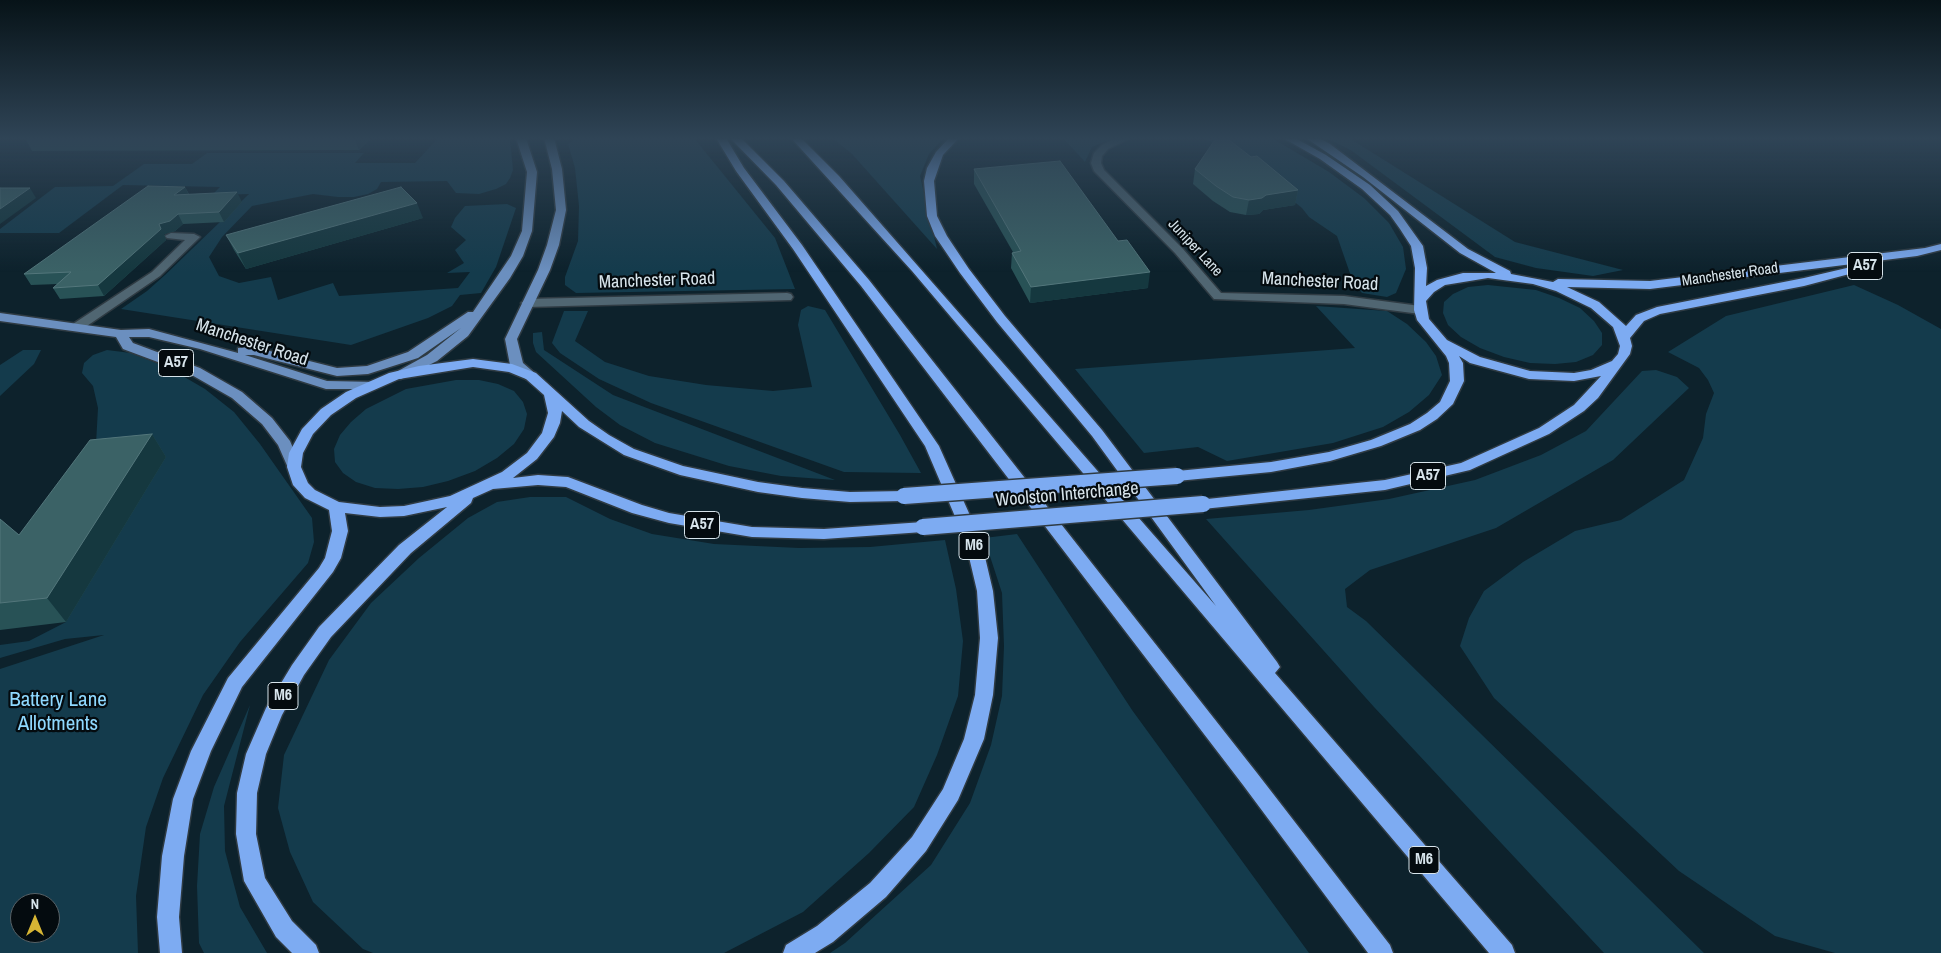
<!DOCTYPE html>
<html>
<head>
<meta charset="utf-8">
<style>
  body { margin:0 }
  #map { position:relative; width:1941px; height:953px; overflow:hidden; background:#0d222c; font-family:"Archivo Narrow",sans-serif }
  canvas { display:block }
  .north { position:absolute; left:10px; top:893px; width:50px; height:50px; box-sizing:border-box; background:#040b0f; border:1px solid #586267; border-radius:50%; rotate:0deg; font-size:14px; font-weight:700; line-height:20px; text-align:center; color:#d7e4eb }
  .north::after { content:''; display:block; margin:auto; width:18px; height:22px; background:#d6b534; clip-path:polygon(50% 0,100% 100%,50% 72%,0 100%) }
</style>
</head>
<body>
<div id="map">
<canvas width="1941" height="953"></canvas>
<div class="north">N</div>
</div>
<script>
const ctx = document.querySelector('canvas').getContext('2d');
ctx.lineJoin = 'round';
function fillPath(path, color) {
  ctx.fillStyle = color;
  ctx.fill(path, 'evenodd');
}
function toPath(rows) {
  const path = new Path2D();
  for (const r of rows) {
    path.moveTo(r[0], r[1]);
    for (let i = 2; i < r.length; i += 2) path.lineTo(r[i], r[i + 1]);
  }
  return path;
}
function strokePath(path, color, width, dash) {
  ctx.strokeStyle = color;
  ctx.lineWidth = width;
  ctx.lineCap = dash ? 'butt' : 'round';
  ctx.setLineDash(dash || []);
  ctx.stroke(path);
}
function drawText(font, color, halo, rows, align = 'center') {
  ctx.font = font + ' "Archivo Narrow",sans-serif';
  ctx.lineWidth = 4.5;
  ctx.setLineDash([]);
  ctx.textBaseline = 'middle';
  ctx.strokeStyle = halo;
  ctx.fillStyle = color;
  for (const [text, x, y, turn = 0] of rows) {
    ctx.save();
    ctx.translate(x, y);
    ctx.rotate((+turn || 0) * Math.PI / 180);
    ctx.textAlign = isNaN(turn) ? turn : align;
    if (halo) ctx.strokeText(text, 0, 0);
    ctx.fillText(text, 0, 0);
    ctx.restore();
  }
}
const green = toPath([
  [438,138,510,138,513,170,510,178,506,184,496,189,479,194,456,193,447,181,381,182,377,189,368,194,354,197,338,197,313,194,252,206,222,237,209,257,219,276,239,283,271,277,278,300,333,283,339,296,458,288,470,272,447,273,464,263,455,250,466,240,451,227,455,218,465,206,507,204,516,208,496,267,481,293,460,295,452,306,428,318,351,345,121,309,147,291,165,275,249,194,212,195,220,187,123,185,59,233,0,233,0,229,55,187,113,186,144,164,192,164,207,153,364,153,355,163,415,163],
  [576,138,694,138,775,238,795,289,576,293,565,285,565,277,578,241,579,206,575,168,568,144],
  [832,138,944,138,929,154,920,176,937,249,852,154],
  [1063,138,1115,138,1092,147,1085,162],
  [1205,138,1272,138,1329,172,1364,198,1389,223,1403,247,1406,269,1396,293,1387,297,1362,293,1353,282,1337,236,1309,217,1302,208,1255,170],
  [1327,138,1349,138,1515,242,1623,270,1593,276,1536,268,1495,257,1352,151],
  [1488,285,1536,290,1559,298,1580,308,1594,321,1602,333,1602,345,1593,355,1576,362,1555,364,1530,363,1504,357,1480,348,1461,337,1448,325,1443,313,1444,302,1453,294,1468,287],
  [1854,285,1898,305,1941,329,1941,953,1835,953,1775,936,1679,871,1494,698,1460,646,1469,618,1484,591,1523,562,1575,531,1621,520,1684,480,1703,438,1706,414,1714,393,1708,380,1699,368,1668,352,1726,316],
  [808,306,825,310,900,435,921,473,844,472,651,403,599,379,560,353,552,343,564,311,588,311,575,341,605,362,649,376,706,385,773,391,812,387,798,325,801,310],
  [1316,306,1387,311,1407,324,1426,342,1436,356,1442,375,1429,395,1409,412,1383,427,1333,443,1227,461,1198,447,1144,453,1075,369,1355,348],
  [542,332,544,350,613,395,835,480,781,476,729,466,655,443,620,425,596,407,536,352,533,343,533,333],
  [23,350,41,350,34,364,0,396,0,365],
  [107,350,131,353,169,368,205,389,234,412,260,444,312,518,314,542,308,563,240,642,203,695,163,778,146,827,136,896,138,953,0,953,0,669,104,635,65,639,0,658,0,645,29,641,66,622,96,444,98,408,93,386,82,373,84,363,93,355],
  [20,903,50,903,50,933,20,933],
  [1656,370,1677,377,1689,388,1613,460,1496,528,1370,570,1345,589,1347,607,1366,621,1704,953,1604,953,1374,707,1206,519,1309,510,1389,499,1475,480,1541,455,1586,431,1642,371],
  [456,380,479,380,498,384,514,391,523,402,527,414,524,429,514,444,497,458,475,471,448,481,423,487,398,489,375,488,356,482,343,473,335,462,334,449,340,435,351,422,366,409,406,389],
  [530,497,566,497,610,519,652,534,714,544,799,548,870,547,945,540,956,589,963,641,958,696,937,755,914,807,869,853,803,912,724,953,373,953,363,949,313,902,290,852,278,808,284,755,329,660,371,603,419,558,468,518,497,502],
  [1017,534,1132,710,1309,953,830,953,845,943,931,865,970,803,991,745,1002,696,1004,646,1002,593,984,538],
  [250,705,224,806,225,851,240,907,267,953,204,953,199,943,197,886,200,834,214,787]
]);
const minor = toPath([
  [1117,138,1130,138,1108,149,1102,156,1101,163,1104,170,1183,249,1221,293,1344,296,1420,306,1426,310,1420,314,1344,304,1214,299,1175,253,1094,171,1091,163,1094,153,1102,145,1117,138],
  [171,233,194,234,200,237,160,276,81,330,73,330,71,327,73,324,152,272,185,240,167,238,165,236,171,233],
  [787,293,791,294,793,297,791,300,527,307,521,303,527,299,787,293]
]);
const major = toPath([
  [516,138,526,138,537,172,532,231,523,256,510,278,468,336,437,361,401,379,391,379,389,376,427,355,461,328,418,358,368,374,337,376,254,355,245,355,327,381,377,382,379,385,377,388,372,389,326,389,200,349,149,337,129,337,133,343,200,368,242,392,272,418,290,441,301,467,299,470,289,470,278,445,262,424,232,398,190,374,123,349,116,337,0,321,0,313,121,330,149,329,238,353,238,348,254,347,337,368,367,366,408,352,468,312,473,312,511,256,522,231,527,172,516,138],
  [544,138,554,138,562,169,566,210,559,245,550,270,517,339,523,363,538,376,531,380,526,379,510,365,505,339,538,270,547,245,556,210,552,169,544,138]
]);
const highway = toPath([
  [716,138,726,138,744,168,802,245,939,446,981,540,993,591,998,638,993,695,984,739,958,800,926,851,886,897,833,942,815,953,783,953,786,945,817,926,870,883,912,837,943,789,964,739,975,695,980,638,977,591,965,540,925,446,793,249,736,171,716,138],
  [730,138,741,138,784,181,869,280,1257,773,1390,945,1393,953,1368,953,1243,785,861,286,776,185,730,138],
  [791,138,801,138,839,176,1216,606,1092,436,997,322,960,273,935,236,927,216,924,181,927,168,936,152,949,138,959,138,943,155,934,181,937,216,947,236,969,269,1005,316,1102,430,1277,662,1280,667,1275,673,1512,945,1515,953,1489,953,912,271,791,138],
  [1283,138,1295,138,1326,155,1370,185,1398,211,1423,246,1427,268,1426,286,1437,280,1463,273,1496,273,1460,253,1363,177,1306,138,1319,138,1330,144,1468,249,1510,271,1511,274,1553,282,1558,279,1650,281,1925,248,1941,244,1941,250,1917,256,1650,289,1567,287,1599,302,1626,326,1636,315,1657,307,1804,278,1868,263,1874,266,1872,268,1804,286,1660,314,1644,321,1630,338,1632,346,1630,354,1598,398,1584,411,1549,434,1470,470,1385,490,1203,509,1198,508,1195,504,1198,500,1385,480,1461,463,1539,428,1574,405,1601,376,1574,381,1529,379,1470,363,1459,356,1463,363,1464,381,1453,404,1437,419,1420,430,1381,446,1330,461,1271,472,1177,481,1172,479,1170,476,1172,473,1177,471,1271,462,1329,452,1371,440,1410,424,1427,413,1440,402,1450,381,1449,363,1446,356,1417,320,1414,310,1415,268,1411,246,1400,229,1390,215,1362,189,1320,159,1283,138],
  [1488,278,1533,284,1556,291,1591,308,1613,327,1620,346,1618,354,1612,361,1591,370,1574,373,1530,371,1480,357,1447,340,1429,319,1426,301,1434,292,1445,285,1488,278],
  [473,359,512,364,536,373,589,421,609,435,634,449,683,466,758,482,802,488,850,492,904,491,912,496,904,501,850,502,802,498,758,492,680,475,624,455,579,427,562,411,560,423,554,437,537,459,513,478,538,475,568,477,642,505,669,513,752,527,824,529,923,522,929,523,931,527,929,531,923,532,824,539,752,537,669,523,632,513,566,487,538,485,493,489,473,498,471,503,411,553,331,637,304,675,282,715,266,754,257,793,256,834,265,878,292,921,316,945,319,953,292,953,276,937,244,881,236,834,237,793,246,754,266,708,292,665,319,627,399,545,447,507,404,516,380,517,345,513,348,531,341,558,333,572,242,687,211,751,193,799,184,856,179,917,182,953,160,953,157,917,162,856,173,799,191,751,228,678,319,568,325,558,332,531,329,510,305,498,293,485,287,467,289,453,302,429,321,409,346,392,389,373,419,366,473,359],
  [473,367,509,372,526,379,544,395,548,413,542,433,527,453,502,472,450,496,404,506,380,507,339,502,315,490,308,483,301,467,303,453,313,434,331,415,356,398,399,379,473,367]
]);
const highwayBridge = toPath([
  [904,496,1177,476],
  [923,527,1203,504]
]);
const wall = toPath([
  [25,138,372,138,359,150,32,151],
  [1251,157,1298,190,1295,205,1263,210,1259,214,1246,215,1230,212,1213,201,1193,184,1195,169],
  [974,169,1148,288,1030,303,1011,268,1012,253,1013,252,974,184],
  [185,187,189,194,242,202,224,222,183,224,175,231,164,234,166,240,104,296,60,299,53,288,58,284,31,285,24,274],
  [423,218,246,269,234,250,226,235],
  [152,434,166,457,66,622,0,630,0,519,19,535]
]);
const shadedWall = toPath([
  [354,138,372,138,359,150],
  [185,187,190,197,174,195],
  [30,188,36,198,0,224,0,209],
  [1298,190,1295,205,1263,210,1259,214,1246,215,1249,200,1266,195],
  [237,192,242,202,224,222,219,212],
  [417,203,423,218,246,269,238,253],
  [178,214,183,224,175,231,164,234,166,240,104,296,98,285,159,224],
  [1150,272,1148,288,1030,303,1031,287],
  [152,434,166,457,66,622,47,598]
]);
const building = toPath([
  [1228,139,1251,157,1257,156,1298,190,1266,195,1262,198,1249,200,1233,197,1216,186,1195,169,1214,141,1228,139],
  [1060,161,1118,241,1127,240,1150,272,1031,287,1012,253,1021,251,974,169,1060,161],
  [148,186,185,187,174,195,237,192,219,212,178,214,170,221,159,224,161,229,98,285,53,288,71,272,24,274,148,186],
  [401,187,417,203,238,253,226,235,401,187],
  [0,188,30,188,0,209,0,188],
  [152,434,47,598,0,603,0,519,19,535,90,440,152,434]
]);
const farStreetnames = [
  ["Juniper Lane",1195,248,47],
  ["Manchester Road",1730,275,-8]
];
const shields = [
  [1865,266,35],
  [176,363,35],
  [1428,476,35],
  [702,525,35],
  [974,546,30],
  [283,696,30],
  [1424,860,30]
];
const shieldNames = [
  ["A57",1865,266],
  ["A57",176,363],
  ["A57",1428,476],
  ["A57",702,525],
  ["M6",974,546],
  ["M6",283,696],
  ["M6",1424,860]
];
const streetNames = [
  ["Manchester Road",657,281,-2],
  ["Manchester Road",1320,282,3],
  ["Manchester Road",252,343,18],
  ["Woolston Interchange",1067,495,-5]
];
const nearParknames = [
  ["Battery Lane",58,700],
  ["Allotments",58,724]
];
fillPath(green, '#143b4c');
strokePath(minor, '#2f3b43', 3);
strokePath(major, '#2f3b43', 3);
strokePath(highway, '#2f3b43', 3);
fillPath(minor, '#506672');
fillPath(major, '#6b8fbf');
fillPath(highway, '#7dabf2');
strokePath(highwayBridge, '#2f3b43', 19, []);
strokePath(highwayBridge, '#7dabf2', 16);
fillPath(wall, '#285256');
fillPath(shadedWall, '#15383f');
fillPath(building, '#3b6266');
strokePath(building, '#53767b', 1);
const sky = ctx.createLinearGradient(0, 0, 0, 272);
sky.addColorStop(0, '#071318');
sky.addColorStop(0.51, '#2f4456');
sky.addColorStop(1, '#2f445600');
ctx.fillStyle = sky;
ctx.fillRect(0, 0, 1941, 272);
drawText('15px', '#d7e4eb', '#040b0f', farStreetnames);
for (const [x, y, w] of shields) {
  const box = new Path2D();
  box.roundRect(x - w / 2, y - 13.5, w, 27, 4);
  ctx.fillStyle = '#040b0f';
  ctx.fill(box);
  strokePath(box, '#d7e4eb', 1);
}
drawText('bold 16px', '#d7e4eb', null, shieldNames);
drawText('18px', '#d7e4eb', '#040b0f', streetNames);
drawText('21px', '#8ed8fe', '#040b0f', nearParknames);
</script>
</body>
</html>
